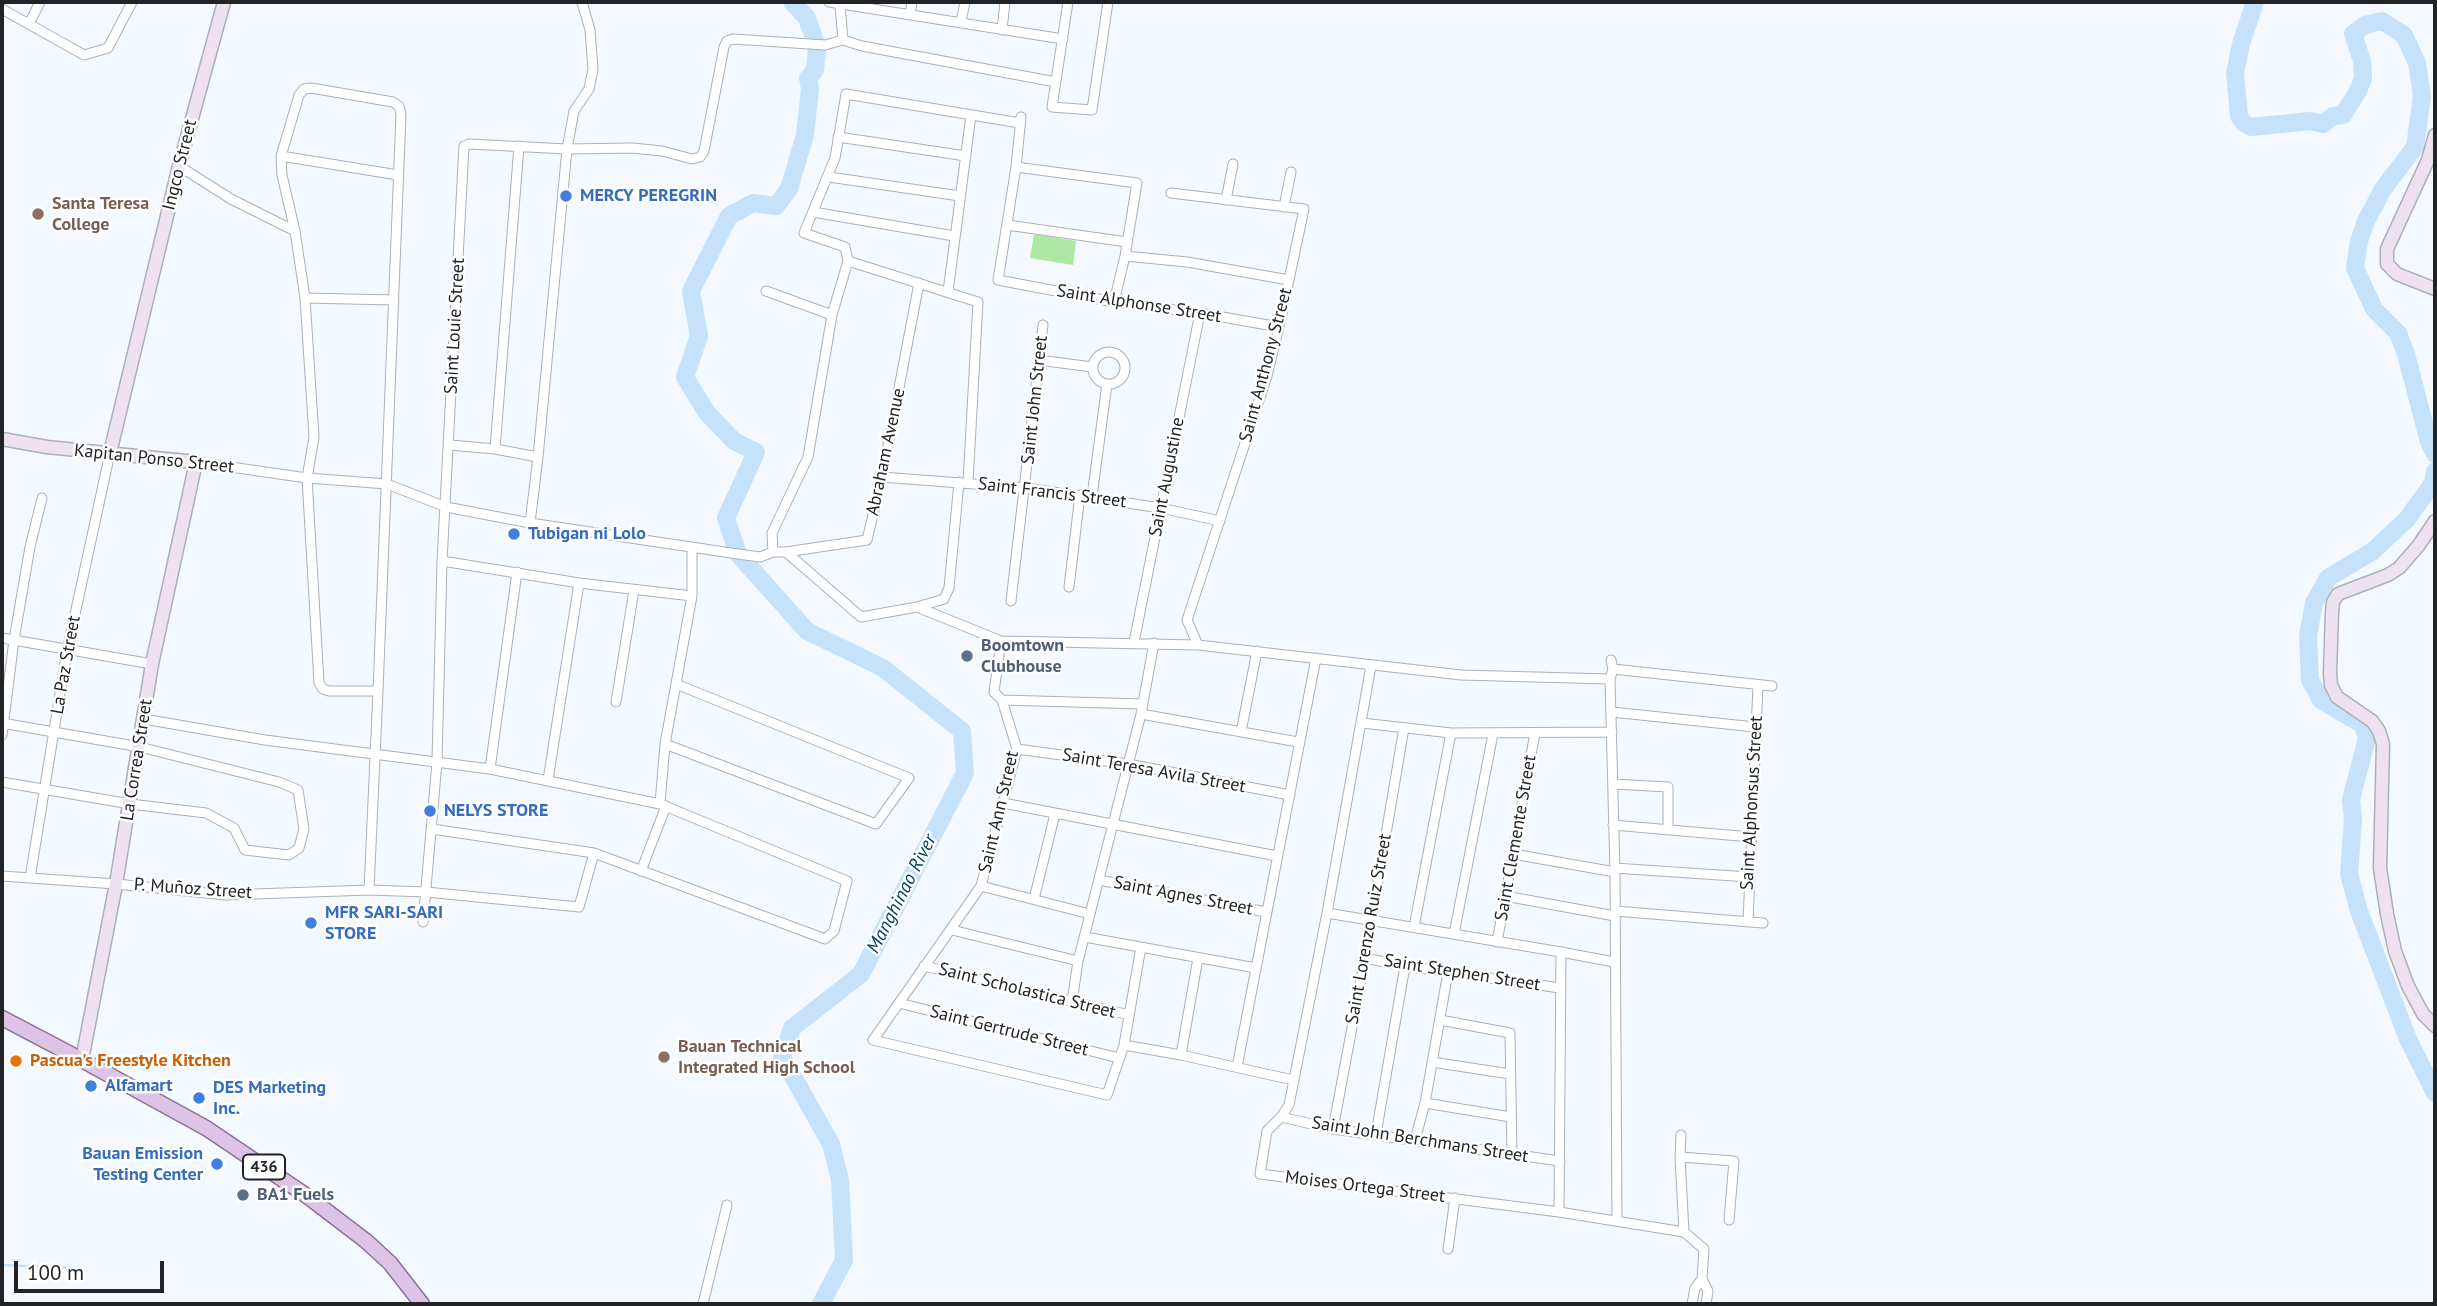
<!DOCTYPE html>
<html>
<head>
<meta charset="utf-8">
<style>
  body { margin:0 }
  #map { position:relative; width:2437px; height:1306px; overflow:hidden; background:#f3f9ff; font-family:"PT Sans",sans-serif }
  canvas { display:block }
  .frame { position:absolute; inset:0; border:4px solid #212325; pointer-events:none }
  .scale { position:absolute; left:14px; top:1261px; width:150px; height:32px; box-sizing:border-box; border:4px solid #212325; border-top:0; padding-left:9px; font-size:21px; line-height:24px; white-space:nowrap; color:#212325; -webkit-text-stroke:5px #fff; paint-order:stroke }
</style>
</head>
<body>
<div id="map">
<canvas width="2437" height="1306"></canvas>
<div class="frame"></div>
<div class="scale">100 m</div>
</div>
<script>
const ctx = document.querySelector('canvas').getContext('2d');
ctx.lineJoin = 'round';
function fillPath(path, color) {
  ctx.fillStyle = color;
  ctx.fill(path, 'evenodd');
}
function toPath(rows) {
  const path = new Path2D();
  for (const r of rows) {
    if (r.length === 3) {
      path.moveTo(r[0] + r[2], r[1]);
      path.arc(r[0], r[1], r[2], 0, 2 * Math.PI);
      continue;
    }
    path.moveTo(r[0], r[1]);
    for (let i = 2; i < r.length; i += 2) path.lineTo(r[i], r[i + 1]);
  }
  return path;
}
function strokePath(path, color, width, dash) {
  ctx.strokeStyle = color;
  ctx.lineWidth = width;
  ctx.lineCap = dash ? 'butt' : 'round';
  ctx.setLineDash(dash || []);
  ctx.stroke(path);
}
function drawText(font, color, halo, rows, align = 'center') {
  ctx.font = font + ' "PT Sans",sans-serif';
  ctx.lineWidth = 5;
  ctx.setLineDash([]);
  ctx.textBaseline = 'middle';
  ctx.strokeStyle = halo;
  ctx.fillStyle = color;
  for (const [text, x, y, turn = 0] of rows) {
    ctx.save();
    ctx.translate(x, y);
    ctx.rotate((+turn || 0) * Math.PI / 180);
    ctx.textAlign = isNaN(turn) ? turn : align;
    if (halo) ctx.strokeText(text, 0, 0);
    ctx.fillText(text, 0, 0);
    ctx.restore();
  }
}
const green = toPath([
  [1034,234,1076,241,1073,265,1030,258]
]);
const stream = toPath([
  [2,1265,77,1268]
]);
const river = toPath([
  [792,2,807,18,817,47,815,70,808,78,810,89,805,135,789,189,776,206,753,203,729,216,691,291,699,336,685,377,707,413,734,441,756,452,726,518,738,554,807,631,883,668,962,731,965,773,861,974,792,1028,782,1057,831,1144,840,1180,844,1260,821,1304],
  [2255,2,2241,44,2235,73,2239,116,2244,123,2251,127,2310,121,2323,124,2333,116,2343,115,2358,91,2363,78,2362,61,2353,34,2365,25,2382,21,2404,35,2417,63,2422,96,2415,147,2383,189,2366,221,2359,241,2355,268,2374,309,2398,333,2406,354,2429,442,2435,454],
  [2435,471,2433,483,2407,519,2373,551,2328,578,2314,603,2308,636,2310,680,2321,700,2363,725,2367,738,2351,800,2353,820,2349,874,2359,911,2408,1039,2435,1093]
]);
const street = toPath([
  [829,2,1063,39],
  [1068,2,1052,107,1092,110,1108,2],
  [840,5,843,40],
  [2,9,84,55,108,48,132,2],
  [910,15,912,2],
  [961,22,965,2],
  [29,24,40,2],
  [1002,30,1005,2],
  [1021,117,1016,167,998,280,1114,302,1200,313,1279,327],
  [838,137,966,156],
  [281,156,398,175],
  [179,166,231,199,295,231],
  [1016,167,1137,183,1125,256,1114,302],
  [829,177,960,196],
  [1171,193,1304,209,1279,327,1267,376,1187,620,1198,645],
  [1226,200,1233,164],
  [1284,207,1291,172],
  [813,212,954,236],
  [1007,225,1127,242],
  [1125,256,1187,262,1289,280],
  [848,261,978,302,968,482],
  [766,291,832,315],
  [948,292,971,115],
  [305,298,394,300],
  [1109,368,16],
  [1039,360,1092,367],
  [450,445,495,449,538,457],
  [495,449,519,146],
  [196,462,307,478,387,484,446,507,530,523,738,554,760,557,773,552,786,552,861,617,917,607,1001,641,1198,645,1461,675,1610,679],
  [882,477,1026,488,1161,508,1220,521],
  [1092,496,1107,384],
  [530,523,538,457,567,149,574,111,589,89,593,69,590,30,582,2],
  [773,552,772,533,808,457,832,315,848,261,845,247,804,233,835,158,846,94,1020,123],
  [786,552,867,540,882,477,919,283],
  [442,561,579,583,692,596],
  [1069,587,1080,495],
  [1011,601,1043,325],
  [917,607,944,599,949,588,959,482],
  [2,638,152,664],
  [1001,641,994,692,1002,700,1017,749,981,886,873,1040,1107,1095,1124,1045,1141,947],
  [1134,642,1200,313],
  [1611,660,1613,669,1610,679,1615,872,1617,1221],
  [1371,666,1327,913,1289,1105,1281,1117,1267,1131,1260,1174,1559,1212,1684,1232,1704,1249,1702,1279,1708,1291,1706,1304],
  [1613,669,1772,686],
  [1002,700,1142,704],
  [616,702,634,590],
  [1612,712,1755,727],
  [1141,714,1298,742],
  [144,719,265,740,490,769,660,804,847,881,834,931,825,939,594,853,432,829],
  [2,723,140,747,279,782,298,790,304,829,299,848,289,855,245,850,234,828,206,813,130,804,2,782],
  [1362,723,1451,733,1612,732],
  [1241,732,1257,651],
  [2,735,14,640,30,547,42,498],
  [665,744,876,824,909,778,676,684],
  [1017,749,1128,764,1290,795],
  [490,769,517,572],
  [548,780,579,583],
  [1613,784,1668,787,1668,828],
  [1003,803,1277,856],
  [660,804,665,744,692,596,692,548],
  [1613,825,1751,837],
  [1513,854,1615,872],
  [1614,868,1749,877],
  [641,871,666,806],
  [2,876,116,884,226,895,369,890,426,892,579,907,594,853],
  [30,878,67,651,110,453],
  [1099,880,1266,912],
  [981,886,1090,914],
  [369,890,378,691,401,114,399,106,393,102,311,88,304,89,299,95,281,156,282,175,295,231,305,298,314,437,307,478,319,683,323,689,329,691,378,691],
  [1505,896,1615,916],
  [1034,899,1055,814],
  [1615,911,1763,923],
  [1327,913,1561,952,1614,962],
  [423,922,437,762,442,561,464,146,469,144,567,149,632,148,662,151,692,159,700,157,704,151,724,47,727,41,733,39,825,45,843,40,862,46,1056,82],
  [1748,922,1758,685],
  [1414,927,1451,733],
  [952,930,1078,961],
  [1454,934,1493,734],
  [1085,937,1256,968],
  [1497,942,1535,733],
  [1365,958,1405,966,1560,988],
  [924,966,1129,1015],
  [1072,1002,1078,961,1141,714,1154,643],
  [899,1003,1119,1058],
  [1440,1020,1510,1033,1512,1155],
  [1124,1045,1181,1055,1293,1080],
  [1181,1055,1198,958],
  [1432,1062,1510,1074],
  [1237,1067,1316,658],
  [1425,1103,1511,1117],
  [1281,1117,1333,1129,1560,1161],
  [1333,1129,1365,958,1404,728],
  [1376,1134,1405,966],
  [1681,1135,1680,1157,1684,1232],
  [1415,1140,1425,1103,1448,972],
  [1680,1157,1734,1161,1729,1220],
  [1559,1212,1561,952],
  [1448,1249,1455,1198],
  [703,1304,727,1205],
  [1692,1304,1695,1288,1702,1279]
]);
const secondary = toPath([
  [2435,135,2428,160,2387,249,2387,264,2397,274,2435,289],
  [2,439,47,447,196,462,152,664,116,884,82,1060],
  [110,453,179,166,224,2],
  [2435,521,2419,545,2399,568,2388,575,2338,594,2333,602,2332,613,2330,673,2331,685,2337,697,2372,721,2379,731,2383,744,2380,868,2387,914,2395,951,2408,986,2423,1014,2435,1026]
]);
const primary = toPath([
  [2,1018,82,1060,206,1128,307,1196,366,1241,390,1263,422,1304]
]);
const markers = [
  [566,196,7,"#3f7fe0"],
  [38,214,7,"#8d6e63"],
  [514,534,7,"#3f7fe0"],
  [967,656,7,"#5c6f8a"],
  [430,811,7,"#3f7fe0"],
  [311,923,7,"#3f7fe0"],
  [664,1057,7,"#8d6e63"],
  [16,1061,7,"#e8710a"],
  [91,1086,7,"#3f7fe0"],
  [199,1098,7,"#3f7fe0"],
  [217,1164,7,"#3f7fe0"],
  [243,1195,7,"#5c6f8a"]
];
const shields = [
  [264,1167,42]
];
const shieldNames = [
  ["436",264,1167]
];
const streetNames = [
  ["Ingco Street",180,165,-76],
  ["Saint Alphonse Street",1139,304,9],
  ["Saint Louie Street",455,326,-87],
  ["Saint Anthony Street",1266,365,-75],
  ["Saint John Street",1035,400,-84],
  ["Abraham Avenue",886,452,-78],
  ["Kapitan Ponso Street",154,459,6],
  ["Saint Augustine",1167,477,-79],
  ["Saint Francis Street",1052,493,7],
  ["La Paz Street",66,665,-80],
  ["La Correa Street",137,760,-81],
  ["Saint Teresa Avila Street",1154,771,10],
  ["Saint Alphonsus Street",1752,803,-87],
  ["Saint Ann Street",999,812,-77],
  ["Saint Clemente Street",1516,838,-80],
  ["P. Muñoz Street",193,889,4],
  ["Saint Agnes Street",1183,896,11],
  ["Saint Lorenzo Ruiz Street",1369,929,-80],
  ["Saint Stephen Street",1462,973,9],
  ["Saint Scholastica Street",1027,991,14],
  ["Saint Gertrude Street",1009,1031,14],
  ["Saint John Berchmans Street",1420,1140,9],
  ["Moises Ortega Street",1365,1187,7]
];
const shopNames = [
  ["MERCY PEREGRIN",580,196],
  ["Tubigan ni Lolo",528,534],
  ["NELYS STORE",444,811],
  ["MFR SARI-SARI",325,913],
  ["STORE",325,934],
  ["Alfamart",105,1086],
  ["DES Marketing",213,1088],
  ["Inc.",213,1109],
  ["Bauan Emission",203,1154,"right"],
  ["Testing Center",203,1175,"right"]
];
const educationNames = [
  ["Santa Teresa",52,204],
  ["College",52,225],
  ["Bauan Technical",678,1047],
  ["Integrated High School",678,1068]
];
const serviceNames = [
  ["Boomtown",981,646],
  ["Clubhouse",981,667],
  ["BA1 Fuels",257,1195]
];
const foodNames = [
  ["Pascua's Freestyle Kitchen",30,1061]
];
const waterNames = [
  ["Manghinao River",902,894,-63]
];
fillPath(green, '#abe8a2');
strokePath(stream, '#c5e2fa', 2.5);
strokePath(river, '#c5e2fa', 18);
strokePath(street, '#abb1b6', 11);
strokePath(secondary, '#abb1b6', 15);
strokePath(primary, '#8d7197', 17);
strokePath(street, '#fff', 9);
strokePath(secondary, '#eee1f2', 12);
strokePath(primary, '#ddc3e5', 14);
for (const [x, y, r, color] of markers) {
  const dot = new Path2D();
  dot.arc(x, y, r, 0, 2 * Math.PI);
  ctx.fillStyle = color;
  ctx.fill(dot);
  strokePath(dot, '#fff', 2.5);
}
for (const [x, y, w] of shields) {
  const box = new Path2D();
  box.roundRect(x - w / 2, y - 12.5, w, 25, 5);
  ctx.fillStyle = '#fff';
  ctx.fill(box);
  strokePath(box, '#212325', 2);
}
drawText('bold 16px', '#212325', null, shieldNames);
drawText('18px', '#212325', '#fff', streetNames);
drawText('bold 18px', '#366cbe', '#fff', shopNames, 'left');
drawText('bold 18px', '#785e54', '#fff', educationNames, 'left');
drawText('bold 18px', '#4e5e75', '#fff', serviceNames, 'left');
drawText('bold 18px', '#c56008', '#fff', foodNames, 'left');
drawText('italic 19px', '#024167', '#fff', waterNames);
</script>
</body>
</html>
